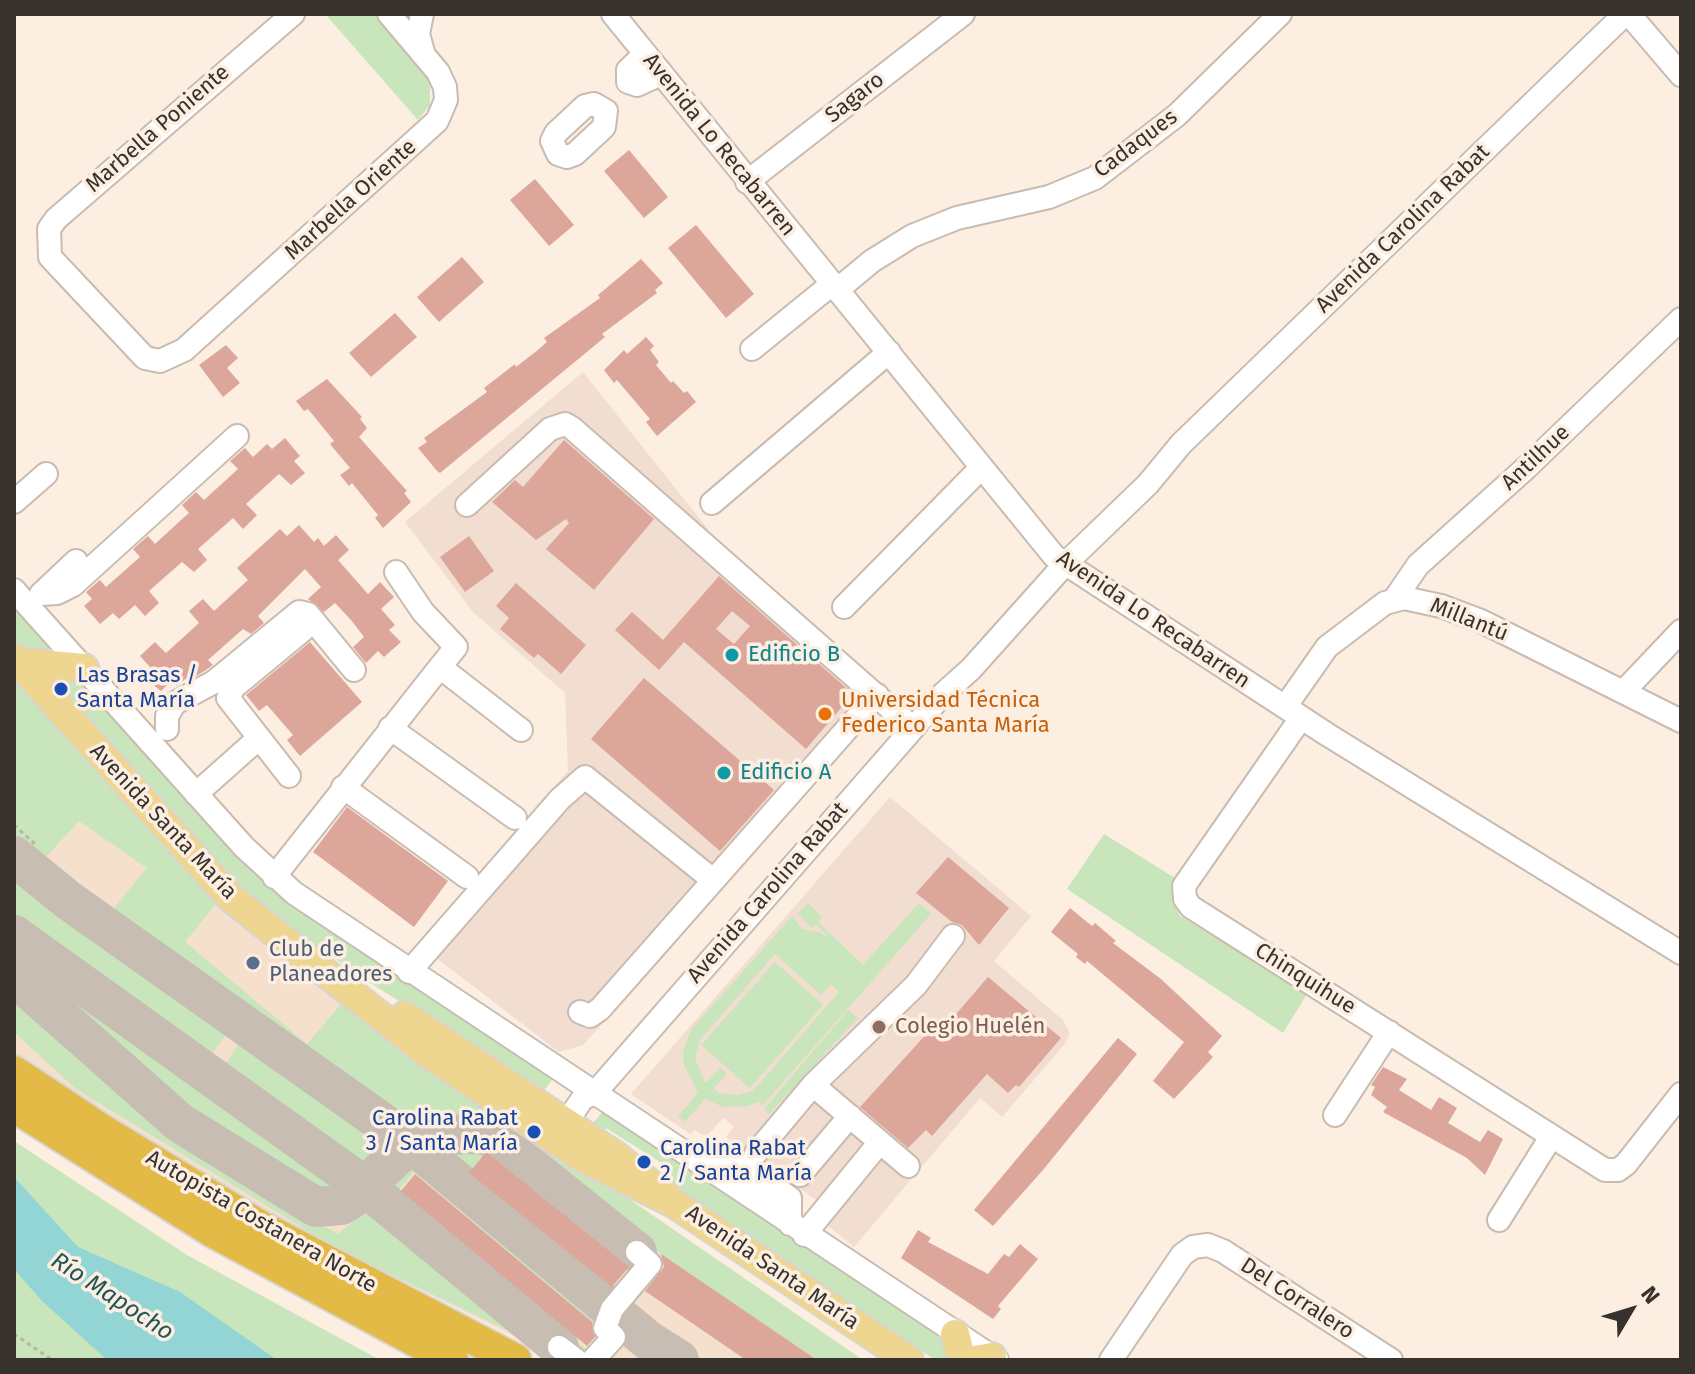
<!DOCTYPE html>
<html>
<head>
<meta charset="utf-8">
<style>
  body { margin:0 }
  #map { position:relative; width:1695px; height:1374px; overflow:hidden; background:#fceee1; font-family:"Fira Sans",sans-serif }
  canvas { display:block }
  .frame { position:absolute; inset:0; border:16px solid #37322d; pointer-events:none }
  .north { position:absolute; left:1591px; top:1270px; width:80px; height:80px; -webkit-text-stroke:6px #fceee1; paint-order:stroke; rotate:52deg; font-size:22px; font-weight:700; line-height:32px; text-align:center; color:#37322d }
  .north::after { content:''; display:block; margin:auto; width:28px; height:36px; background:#37322d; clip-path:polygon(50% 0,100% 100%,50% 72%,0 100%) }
</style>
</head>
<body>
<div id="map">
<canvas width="1695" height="1374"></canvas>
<div class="frame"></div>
<div class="north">N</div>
</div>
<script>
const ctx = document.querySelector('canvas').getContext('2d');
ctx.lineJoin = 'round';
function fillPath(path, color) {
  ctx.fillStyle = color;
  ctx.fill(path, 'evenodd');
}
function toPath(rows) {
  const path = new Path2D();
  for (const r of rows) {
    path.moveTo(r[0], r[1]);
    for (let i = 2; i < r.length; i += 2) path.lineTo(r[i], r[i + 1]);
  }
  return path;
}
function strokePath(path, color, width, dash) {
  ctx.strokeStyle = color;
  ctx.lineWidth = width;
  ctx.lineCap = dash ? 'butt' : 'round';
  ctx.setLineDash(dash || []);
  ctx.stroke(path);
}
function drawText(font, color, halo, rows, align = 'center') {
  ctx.font = font + ' "Fira Sans",sans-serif';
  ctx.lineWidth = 7;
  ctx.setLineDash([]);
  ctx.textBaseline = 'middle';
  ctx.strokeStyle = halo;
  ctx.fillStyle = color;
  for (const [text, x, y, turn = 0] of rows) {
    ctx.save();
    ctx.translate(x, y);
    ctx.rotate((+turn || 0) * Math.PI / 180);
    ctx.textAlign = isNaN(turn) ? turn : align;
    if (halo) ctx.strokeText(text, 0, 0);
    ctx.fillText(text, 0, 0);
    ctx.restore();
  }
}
const built = toPath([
  [14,675,340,1000,862,1360,560,1360,292,1225,188,1166,14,1053]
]);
const education = toPath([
  [583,372,730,557,894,694,638,986,583,1045,559,1052,418,944,568,771,565,693,473,612,405,522],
  [890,797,1031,916,994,961,1063,1020,1070,1033,1064,1045,1002,1117,980,1098,854,1247,821,1220,825,1206,726,1137,734,1126,723,1118,706,1137,695,1130,690,1134,631,1094]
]);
const green = toPath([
  [325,14,374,14,430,77,430,105,418,120],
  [14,602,64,659,24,652,14,640],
  [61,672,75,674,250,862,554,1077,543,1092,364,979,268,911,233,880,66,697,71,692,62,682],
  [14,675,219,900,185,942,307,1044,343,1002,863,1360,817,1360,657,1252,651,1259,495,1133,472,1127,434,1125,410,1136,71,898,14,852],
  [79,821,147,868,114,908,44,859],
  [1104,834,1175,878,1173,903,1180,916,1307,994,1283,1033,1067,889],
  [14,866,68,909,233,1025,205,1063,14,917],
  [808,903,822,917,818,922,863,965,919,903,931,914,763,1105,758,1102,747,1106,723,1107,705,1099,685,1122,678,1116,698,1093,684,1065,683,1052,691,1030,792,916,802,929,819,932,831,939,816,924,812,928,798,914],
  [775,954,821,995,831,984,839,992,753,1091,737,1095,720,1093,713,1089,727,1074,720,1068,705,1083,695,1058,700,1040],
  [14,943,67,981,55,995,14,963],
  [775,962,823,1005,750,1088,701,1045],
  [83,993,344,1184,325,1191,303,1190,278,1179,219,1140,70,1007],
  [14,995,181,1143,338,1234,373,1205,558,1355,334,1247,76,1089,14,1032],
  [848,1010,858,1018,769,1114,764,1109],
  [245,1034,386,1134,389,1146,376,1168,365,1178,221,1071],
  [605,1109,949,1340,958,1360,935,1360,660,1176,665,1165,606,1128,600,1136,592,1124],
  [454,1139,492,1146,643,1266,637,1273,485,1153,470,1173,621,1293,613,1302,435,1154,442,1141],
  [14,1141,187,1255,380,1360,14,1360],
  [413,1157,607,1316,599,1328,414,1172,398,1191,589,1352,581,1360,381,1189,406,1159]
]);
const water = toPath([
  [14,1177,78,1247,180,1292,277,1360,107,1360,42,1301,14,1269]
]);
const taxiway = toPath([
  [14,856,68,900,411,1143,649,1341,679,1360],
  [14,935,367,1188,559,1347],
  [14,976,180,1123,316,1207,341,1205,351,1199,411,1143,426,1135,480,1134,496,1139,637,1252]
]);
const building = toPath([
  [629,150,668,197,644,218,604,171],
  [535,179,574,225,549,246,510,200],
  [696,225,754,294,726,318,668,248],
  [462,257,484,282,439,322,417,297],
  [641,259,663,283,655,290,657,293,602,334,605,337,451,464,440,473,437,471,418,448,427,442,424,438,487,392,484,388,515,364,516,367,539,349,547,342,544,338,600,298,598,295],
  [395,313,417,337,371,377,349,353],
  [646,337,654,346,650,350,659,362,656,365,671,383,673,381,684,393,687,391,696,402,657,436,646,422,650,419,617,380,614,383,604,370,624,350,627,354],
  [226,345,238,358,227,368,240,383,223,397,199,365],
  [327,379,362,417,360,419,367,428,359,437,407,491,404,493,411,502,383,528,375,518,378,515,352,483,349,486,340,475,350,468,330,444,334,441,308,409,304,411,296,401],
  [285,438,300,456,294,461,305,473,291,485,279,474,246,504,257,515,243,529,233,518,198,549,207,560,194,572,182,562,149,591,159,603,145,616,135,605,119,619,113,613,100,624,84,606,92,599,86,592,100,580,106,587,140,557,133,549,148,536,155,544,181,520,189,513,182,505,196,492,204,500,238,469,230,461,245,448,253,457,267,444,272,449],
  [564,440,654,519,594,590,546,549,569,523,566,519,536,540,492,502,515,480,523,487],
  [299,525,314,542,318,538,324,546,336,535,349,550,338,560,368,594,380,582,394,597,381,609,395,625,389,630,401,642,384,657,378,651,366,663,353,647,364,637,351,620,335,603,324,612,308,599,321,587,305,569,258,616,264,623,251,634,243,629,208,660,213,665,206,670,196,676,193,673,177,686,172,680,161,691,151,683,143,674,150,667,140,656,155,642,166,653,199,623,189,611,203,599,214,611,248,580,237,568,280,529,287,536],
  [469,536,494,571,465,592,440,557],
  [719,576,853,694,806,749,684,642,659,670,615,630,632,612,663,640],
  [732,611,750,626,734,644,716,629],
  [516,583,586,645,561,674,538,654,534,658,500,629,509,618,496,606],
  [310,642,362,702,300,756,287,740,293,735,267,705,259,711,246,695],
  [644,678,774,790,720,851,591,739],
  [347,807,448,881,414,927,313,852],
  [948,857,1009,908,979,945,962,925,952,922,916,893],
  [1070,908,1092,926,1095,923,1116,941,1113,943,1161,979,1222,1036,1208,1052,1213,1057,1174,1099,1153,1081,1184,1042,1087,961,1085,964,1076,957,1078,954,1051,932],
  [988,977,1061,1038,1019,1087,1016,1085,1008,1093,987,1074,932,1136,926,1130,908,1148,860,1107,930,1030,938,1035],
  [1118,1038,1137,1054,1043,1170,993,1226,974,1210],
  [1383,1067,1407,1079,1399,1090,1431,1110,1439,1097,1457,1108,1448,1123,1480,1142,1488,1130,1503,1139,1485,1175,1467,1158,1383,1112,1387,1107,1371,1095,1375,1087,1371,1085],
  [486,1152,629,1267,612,1287,469,1173],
  [415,1174,592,1322,595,1337,587,1346,401,1191],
  [918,1230,931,1238,928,1242,988,1274,1004,1254,1009,1257,1020,1244,1038,1259,998,1306,1001,1309,993,1319,901,1258],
  [661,1254,817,1360,746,1360,645,1291,664,1267]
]);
const path = toPath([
  [14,825,36,845],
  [14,1334,52,1360],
  [14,1359,15,1360]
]);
const minor = toPath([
  [293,14,56,219,49,229,50,257,145,358,160,361,184,350,437,121,446,100,445,87,438,72,389,14],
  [422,14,418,34,423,52],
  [613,14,1054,556,1328,735,1681,953],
  [1629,14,1681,75],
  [645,54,628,70,628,82,637,85,661,74],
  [594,104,606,111,604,127,575,154,567,157,558,154,552,141,556,133,585,106,594,104],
  [747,182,963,14],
  [837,290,872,261,912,236,957,218,1049,197,1095,178,1177,115,1280,14],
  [752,349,832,284],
  [14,502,46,474],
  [712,503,889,352],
  [467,505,550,429,565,424,572,428,913,728],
  [396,572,423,612,456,647,440,667,521,730],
  [14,590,244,847,294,893,997,1360],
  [41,594,57,593,73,585,237,436],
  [41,594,76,561],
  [1394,600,1418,565,1527,467,1681,319],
  [844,607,981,468],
  [1624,691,1681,631],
  [1285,707,1327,647,1385,603,1404,598,1441,606,1481,621,1681,721],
  [1301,718,1184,886,1185,899,1191,907,1605,1170,1618,1170,1626,1164,1681,1094],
  [390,728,515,818],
  [167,729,167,716,175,703,214,682,299,612,308,614,354,670],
  [289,776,228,698,234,687,303,630],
  [343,787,467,877],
  [196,794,259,738],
  [274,877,440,667],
  [409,972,560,799,585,777,713,880],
  [580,1012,590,1016,600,1009,877,695],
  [1335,1115,1389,1032],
  [573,1127,572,1114,583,1098,594,1094,943,694,971,669,1065,564,1148,484,1181,444,1625,14],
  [756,1153,813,1085],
  [908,1166,813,1085,916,985,953,936],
  [706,1168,742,1165,790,1198,790,1224],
  [800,1175,850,1116],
  [1499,1220,1551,1137],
  [804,1235,880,1142],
  [559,1347,576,1360],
  [593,1360,614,1337,605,1328,612,1309,650,1264,637,1252],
  [1111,1360,1182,1255,1193,1247,1208,1245,1223,1251,1391,1360]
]);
const major = toPath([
  [14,658,231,898,426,1052,581,1157,675,1204],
  [18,662,84,668],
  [405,1016,616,1156,675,1204,909,1360],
  [955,1334,962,1360],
  [975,1360,992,1357]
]);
const highway = toPath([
  [14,1072,106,1133,259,1226,515,1360],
  [14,1106,214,1232,452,1360]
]);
const markers = [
  [732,655,8,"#0f9aa8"],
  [61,689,8,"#1a4fb4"],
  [825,714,8,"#e8710a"],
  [724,773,8,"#0f9aa8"],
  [253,963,8,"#5c6f8a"],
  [879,1027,8,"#8d6e63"],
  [534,1132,8,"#1a4fb4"],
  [644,1162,8,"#1a4fb4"]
];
const streetNames = [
  ["Sagaro",855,98,-38],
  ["Marbella Poniente",158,129,-41],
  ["Cadaques",1136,144,-37],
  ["Avenida Lo Recabarren",719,145,51],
  ["Marbella Oriente",351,200,-42],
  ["Avenida Carolina Rabat",1403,229,-44],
  ["Antilhue",1536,458,-43],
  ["Avenida Lo Recabarren",1153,620,34],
  ["Millantú",1469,620,22],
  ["Avenida Santa María",163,822,47],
  ["Avenida Carolina Rabat",768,893,-49],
  ["Chinquihue",1305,979,32],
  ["Autopista Costanera Norte",261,1222,30],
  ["Avenida Santa María",772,1268,34],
  ["Del Corralero",1297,1299,33]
];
const cultureNames = [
  ["Edificio B",748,655],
  ["Edificio A",740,773]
];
const transitNames = [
  ["Las Brasas /",77,676],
  ["Santa María",77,701],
  ["Carolina Rabat",518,1119,"right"],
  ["3 / Santa María",518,1144,"right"],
  ["Carolina Rabat",660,1149],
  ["2 / Santa María",660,1174]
];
const foodNames = [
  ["Universidad Técnica",841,701],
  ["Federico Santa María",841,726]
];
const serviceNames = [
  ["Club de",269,950],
  ["Planeadores",269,975]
];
const educationNames = [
  ["Colegio Huelén",895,1027]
];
const waterNames = [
  ["Río Mapocho",112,1297,33]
];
fillPath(built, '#f4e0cd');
fillPath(education, '#f2ded0');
fillPath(green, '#c8e5bc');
fillPath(water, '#93d5d5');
strokePath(taxiway, '#c8bdb2', 40);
fillPath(building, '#dca69b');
strokePath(minor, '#c9bbaf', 26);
strokePath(major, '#d7d6d5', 32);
strokePath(highway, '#d7d6d5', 36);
strokePath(path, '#bdb2a7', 3, [4, 4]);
strokePath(minor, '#fff', 22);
strokePath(major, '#eed690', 28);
strokePath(highway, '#e3ba46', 32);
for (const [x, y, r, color] of markers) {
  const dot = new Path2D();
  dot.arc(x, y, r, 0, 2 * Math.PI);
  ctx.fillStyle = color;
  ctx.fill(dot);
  strokePath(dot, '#fceee1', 3);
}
drawText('22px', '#37322d', '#fceee1', streetNames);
drawText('22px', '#0d838f', '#fceee1', cultureNames, 'left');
drawText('22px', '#164399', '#fceee1', transitNames, 'left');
drawText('22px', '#c56008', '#fceee1', foodNames, 'left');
drawText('22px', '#4e5e75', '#fceee1', serviceNames, 'left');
drawText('22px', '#785e54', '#fceee1', educationNames, 'left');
drawText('italic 24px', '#1e5657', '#fceee1', waterNames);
</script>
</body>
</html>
